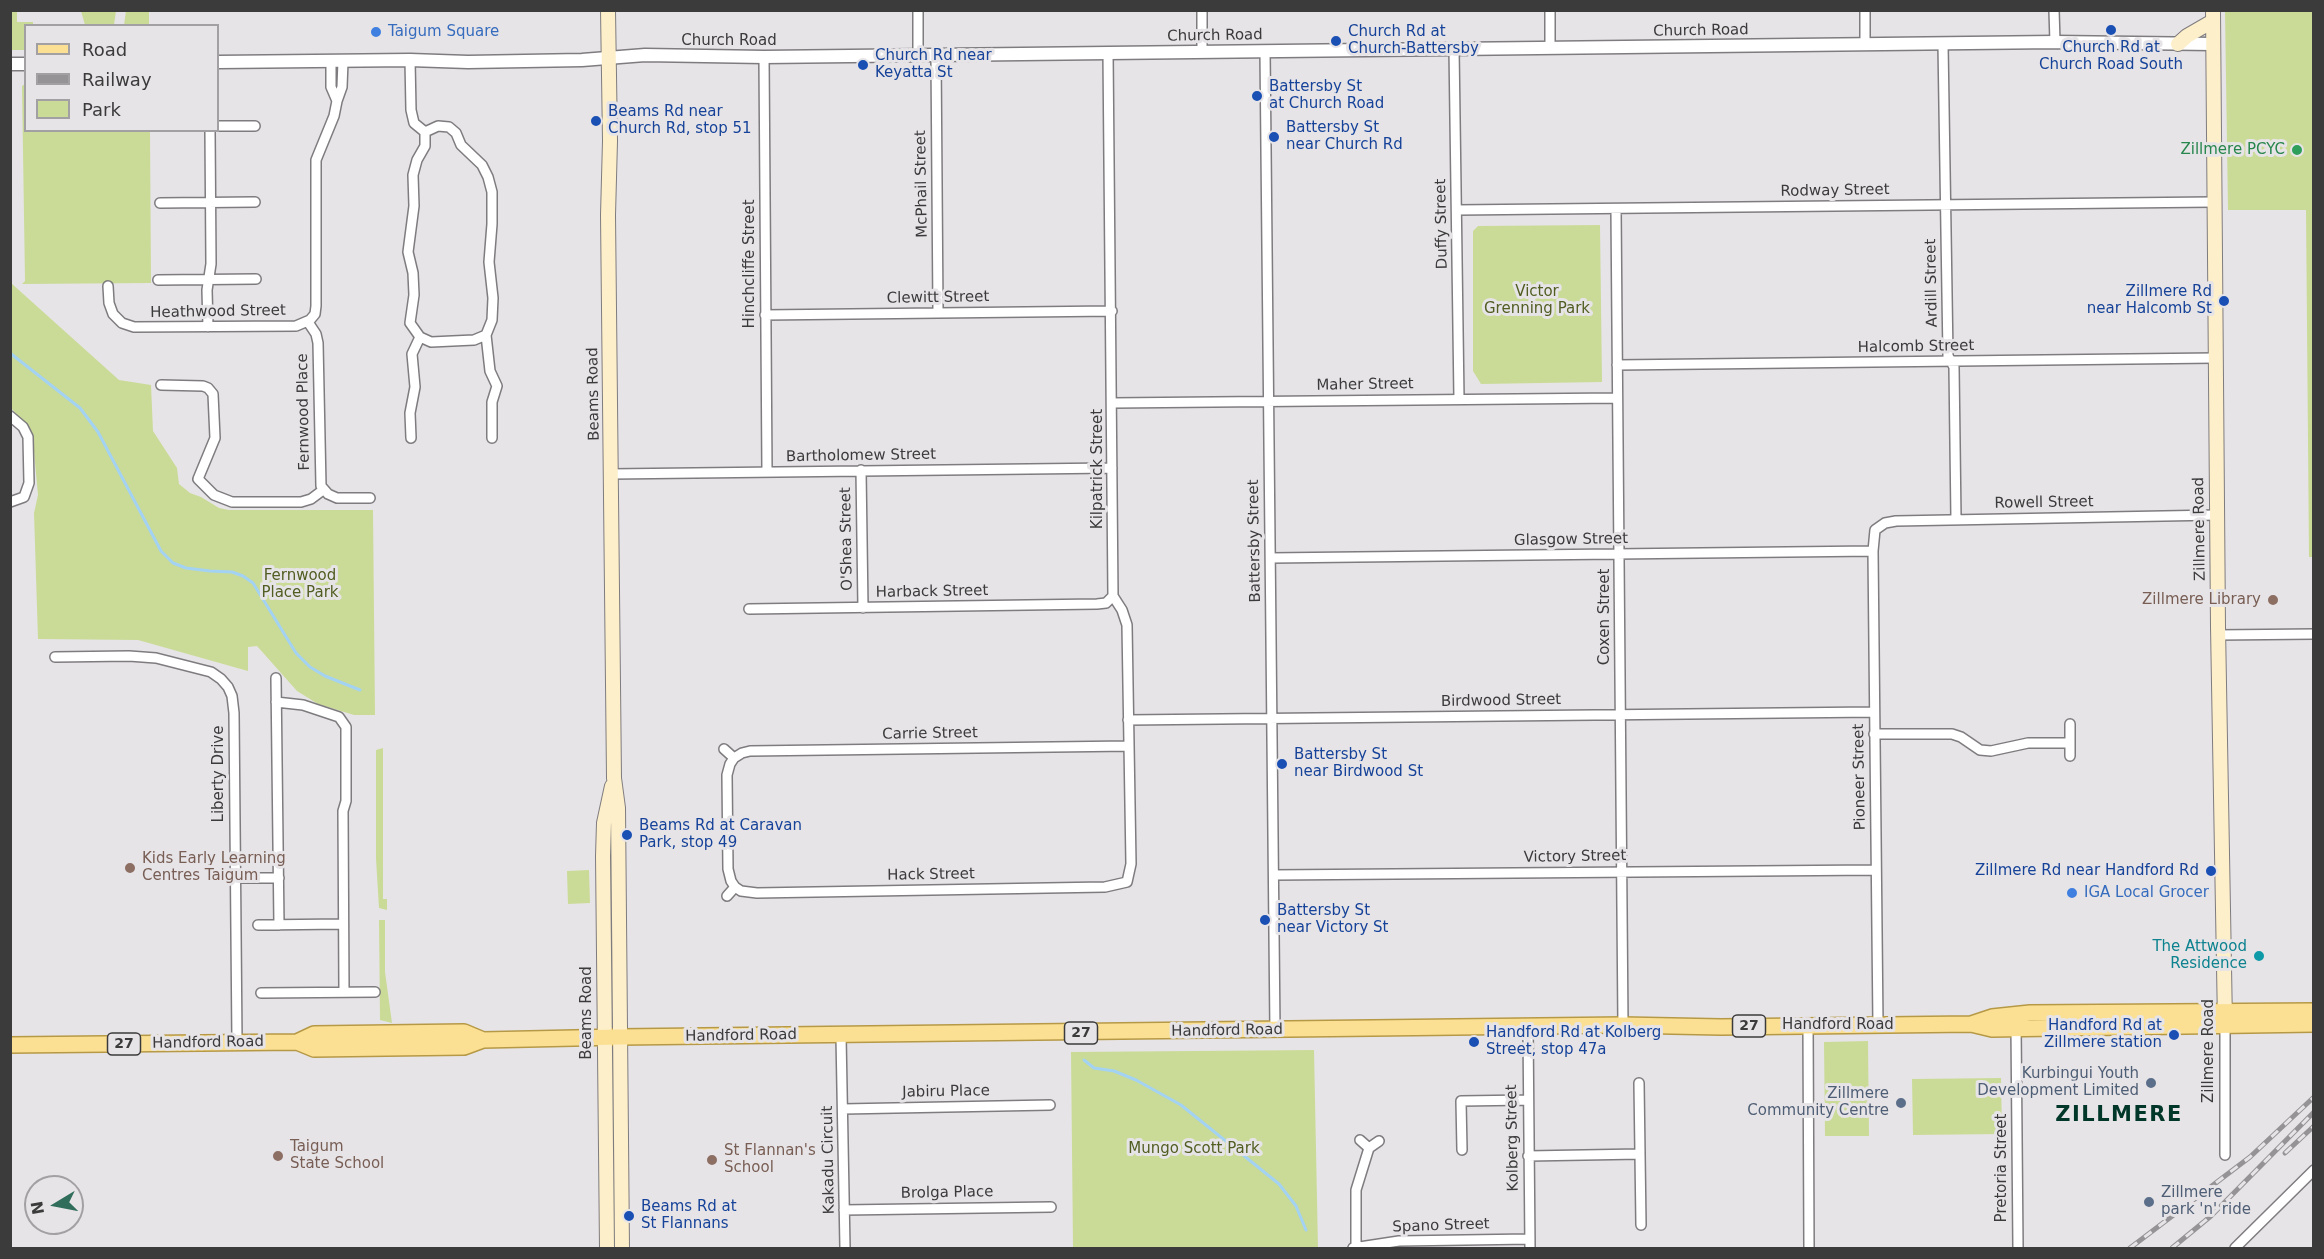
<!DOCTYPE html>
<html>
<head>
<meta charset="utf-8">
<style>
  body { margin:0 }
  #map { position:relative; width:2324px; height:1259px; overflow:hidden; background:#e7e4e7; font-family:"DejaVu Sans",sans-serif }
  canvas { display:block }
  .frame { position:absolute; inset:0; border:12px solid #3c3b3c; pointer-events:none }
  .legend { position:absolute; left:24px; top:24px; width:195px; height:108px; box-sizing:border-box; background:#e7e4e7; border:2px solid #a3a0a3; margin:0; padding:8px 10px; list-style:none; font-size:18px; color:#3c3b3c }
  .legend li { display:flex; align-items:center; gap:12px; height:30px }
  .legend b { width:30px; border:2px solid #a3a0a3 }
  .north { position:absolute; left:24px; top:1175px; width:60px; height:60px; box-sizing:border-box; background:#e7e4e7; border:2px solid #a3a0a3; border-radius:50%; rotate:260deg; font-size:16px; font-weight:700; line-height:24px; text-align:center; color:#3c3b3c }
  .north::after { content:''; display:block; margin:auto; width:21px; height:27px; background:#306e5b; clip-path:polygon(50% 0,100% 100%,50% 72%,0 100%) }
</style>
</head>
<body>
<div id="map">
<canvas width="2324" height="1259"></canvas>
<div class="frame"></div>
<ul class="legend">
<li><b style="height:8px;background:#fbe094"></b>Road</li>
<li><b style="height:8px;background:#959395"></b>Railway</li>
<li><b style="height:16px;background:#cadb97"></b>Park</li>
</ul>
<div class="north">N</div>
</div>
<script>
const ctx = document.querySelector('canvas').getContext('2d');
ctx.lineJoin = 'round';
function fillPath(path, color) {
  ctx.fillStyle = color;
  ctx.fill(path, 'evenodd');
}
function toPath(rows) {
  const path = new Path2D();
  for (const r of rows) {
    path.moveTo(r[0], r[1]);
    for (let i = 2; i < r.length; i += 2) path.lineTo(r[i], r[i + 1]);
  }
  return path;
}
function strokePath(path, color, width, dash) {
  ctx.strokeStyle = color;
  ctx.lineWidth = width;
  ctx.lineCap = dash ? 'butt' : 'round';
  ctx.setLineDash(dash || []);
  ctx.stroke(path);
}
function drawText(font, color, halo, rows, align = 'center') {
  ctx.font = font + ' "DejaVu Sans",sans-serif';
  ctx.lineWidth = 6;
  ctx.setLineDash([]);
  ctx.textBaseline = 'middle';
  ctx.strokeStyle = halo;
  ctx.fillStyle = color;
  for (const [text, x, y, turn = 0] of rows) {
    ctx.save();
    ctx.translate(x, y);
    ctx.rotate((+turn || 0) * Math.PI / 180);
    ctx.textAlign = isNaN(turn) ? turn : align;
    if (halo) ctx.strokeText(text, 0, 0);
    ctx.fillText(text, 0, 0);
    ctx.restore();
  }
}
const green = toPath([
  [10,11,17,11,17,22,33,22,33,25,26,26,25,50,11,50],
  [81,11,116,11,114,25,85,25],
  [126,11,149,11,149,25,124,25],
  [2225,11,2313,11,2313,557,2309,557,2306,210,2228,210],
  [25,84,26,130,150,131,151,283,22,284,25,281,22,86],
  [1600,225,1602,382,1481,384,1473,371,1473,231,1478,226],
  [11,283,119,380,151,385,153,431,177,468,179,484,190,493,201,497,219,508,229,510,373,510,375,715,354,715,318,704,297,691,257,646,248,647,248,671,138,640,38,639,34,513,38,495,33,441,29,428,11,408],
  [383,748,383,899,387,899,387,910,379,908,376,859,376,750],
  [589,870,590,903,568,904,567,871],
  [379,920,385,920,385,972,392,1023,380,1020],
  [1868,1041,1869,1136,1825,1136,1824,1042],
  [1314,1050,1318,1248,1073,1248,1071,1052],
  [2001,1078,2002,1134,1913,1135,1912,1079]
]);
const stream = toPath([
  [10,353,80,408,98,432,161,551,173,563,186,568,210,571,232,572,243,576,253,583,296,653,310,667,325,676,360,690],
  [1084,1060,1094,1068,1114,1071,1136,1080,1181,1105,1279,1184,1296,1206,1306,1230]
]);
const minor = toPath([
  [918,10,918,55],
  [1202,10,1202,51],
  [1550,10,1550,47],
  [1865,10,1865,44],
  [2054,10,2055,42],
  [1943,44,1948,356,1954,367,1956,519],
  [1454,48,1459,399],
  [1265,51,1275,1030],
  [936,55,938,313],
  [764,57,767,471],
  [410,60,411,110,414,123,425,132,438,126,449,127,456,133,461,145,482,165,488,177,492,192,492,224,489,262,493,298,492,320,486,335,474,340,431,342,420,337,410,323,414,295,413,273,408,252,414,206,413,175,417,160,425,146,425,132],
  [331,61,331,87,337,101],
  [218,126,255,126],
  [160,203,255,202],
  [1616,209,1623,1025],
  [1457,210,2213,202],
  [158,280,256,279],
  [108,286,109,303,113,314,122,323,134,327,296,326,310,320,315,314,316,306,316,160,334,116,337,101,342,87,343,61],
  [765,315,1112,311],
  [308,322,316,334,318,343,321,486,328,494,337,498,370,498],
  [208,327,207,290,211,264,210,130],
  [486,335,490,371,497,386,492,402,492,438],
  [1617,365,2215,358],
  [161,385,203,386,208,388,213,394,215,438,198,479,214,495,232,502,301,502,311,499,323,490],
  [1113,403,1617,398],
  [10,416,23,427,28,437,29,483,24,497,10,502],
  [411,438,410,413,415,387,412,354,420,337],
  [861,470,863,608],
  [611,474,1112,468],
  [1271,558,1873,551],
  [749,609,1097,604,1106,603,1113,596],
  [2218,635,2314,634],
  [55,657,129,656,156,658,211,672,221,679,228,687,232,696,234,713,237,1042],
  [276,678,279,925],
  [276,702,303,705,339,717,346,727,346,801,343,811,344,992],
  [1128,720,1874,712],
  [1874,734,1952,734,1961,737,1980,750,1991,751,2028,743,2070,743],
  [724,749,734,758,730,764,727,775,728,869,731,881,735,887,727,896],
  [2070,756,2070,724],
  [734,758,742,753,750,751,1129,746],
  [1274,875,1876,870],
  [235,878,279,878],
  [735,887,741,891,757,893,1105,887,1127,882,1131,864,1127,625,1122,610,1113,596,1108,52],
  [258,925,343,924],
  [261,993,375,992],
  [1808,1025,1809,1248],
  [1878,1025,1873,551,1875,530,1885,523,1896,521,2217,515],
  [2016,1026,2018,1248],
  [1528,1027,1530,1248],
  [841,1036,845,1248],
  [1639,1083,1641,1225],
  [843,1109,1050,1105],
  [1360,1140,1369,1148,1379,1141],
  [1462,1150,1461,1101,1528,1100],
  [2225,1155,2225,1025],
  [1528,1156,1640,1154],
  [844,1210,1051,1207],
  [1356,1247,1356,1190,1369,1148],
  [1353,1248,1399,1241,1530,1239],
  [2235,1248,2314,1170]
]);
const tertiary = toPath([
  [218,62,410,60,468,62,582,60,645,55,764,57,2055,42,2213,44],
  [10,64,26,64]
]);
const secondary = toPath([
  [608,10,610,141,608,215,614,778,618,808,622,1248],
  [2213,10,2218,627,2225,1023],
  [2178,44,2187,36,2213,21],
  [607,1248,603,856,604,823,612,786]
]);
const primary = toPath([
  [1971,1024,1992,1017,2030,1013,2314,1011],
  [297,1042,314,1034,464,1032,483,1040],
  [10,1045,297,1042,314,1049,387,1048,464,1047,483,1040,620,1037,1623,1025,1721,1027,1971,1024,1992,1029,2314,1024]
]);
const rail = toPath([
  [2285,1153,2314,1126],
  [2130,1248,2250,1157,2314,1097],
  [2172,1248,2211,1216,2314,1112]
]);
const markers = [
  [2111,30,6,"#1a4fb4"],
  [376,32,6,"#3f7fe0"],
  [1336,41,6,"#1a4fb4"],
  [863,65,6,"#1a4fb4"],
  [1257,96,6,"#1a4fb4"],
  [596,121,6,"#1a4fb4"],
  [1274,137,6,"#1a4fb4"],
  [2297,150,6,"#2e9e5b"],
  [2224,301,6,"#1a4fb4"],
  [2273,600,6,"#8d6e63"],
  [1282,764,6,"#1a4fb4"],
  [627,835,6,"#1a4fb4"],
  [130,868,6,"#8d6e63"],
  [2211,871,6,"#1a4fb4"],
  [2072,893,6,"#3f7fe0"],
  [1265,920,6,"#1a4fb4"],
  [2259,956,6,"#0f9aa8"],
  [2174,1035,6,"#1a4fb4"],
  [1474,1042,6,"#1a4fb4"],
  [2151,1083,6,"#5c6f8a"],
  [1901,1103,6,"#5c6f8a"],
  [278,1156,6,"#8d6e63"],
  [712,1160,6,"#8d6e63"],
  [2149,1202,6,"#5c6f8a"],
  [629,1216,6,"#1a4fb4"]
];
const shields = [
  [1749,1026,33],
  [1081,1033,33],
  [124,1044,33]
];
const shieldNames = [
  ["27",1749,1026],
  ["27",1081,1033],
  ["27",124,1044]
];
const streetNames = [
  ["Church Road",1701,31,-1],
  ["Church Road",1215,36,-1],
  ["Church Road",729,41],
  ["McPhail Street",922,184,-91],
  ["Rodway Street",1835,191,-1],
  ["Duffy Street",1442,224,-91],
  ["Hinchcliffe Street",750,264,-90],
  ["Ardill Street",1932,283,-91],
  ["Clewitt Street",938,298,-1],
  ["Heathwood Street",218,312,-1],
  ["Halcomb Street",1916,347,-1],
  ["Maher Street",1365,385,-1],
  ["Beams Road",594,394,-91],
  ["Fernwood Place",304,412,-91],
  ["Bartholomew Street",861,456,-1],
  ["Kilpatrick Street",1098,469,-90],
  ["Rowell Street",2044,503,-1],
  ["Zillmere Road",2200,529,-91],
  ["O'Shea Street",847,539,-91],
  ["Glasgow Street",1571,540,-1],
  ["Battersby Street",1255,541,-91],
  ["Harback Street",932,592,-1],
  ["Coxen Street",1605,617,-90],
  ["Birdwood Street",1501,701,-1],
  ["Carrie Street",930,734,-1],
  ["Liberty Drive",219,774,-90],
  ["Pioneer Street",1860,777,-91],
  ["Victory Street",1575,857,-1],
  ["Hack Street",931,875,-1],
  ["Beams Road",587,1013,-90],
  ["Handford Road",1838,1025],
  ["Handford Road",1227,1031,-1],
  ["Handford Road",741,1036,-1],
  ["Handford Road",208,1043,-1],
  ["Zillmere Road",2209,1051,-90],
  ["Jabiru Place",946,1092,-1],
  ["Kolberg Street",1513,1138,-91],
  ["Kakadu Circuit",829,1160,-91],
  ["Pretoria Street",2002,1168,-90],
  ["Brolga Place",947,1193,-1],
  ["Spano Street",1441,1226,-2]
];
const shopNames = [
  ["Taigum Square",388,32],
  ["IGA Local Grocer",2084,893]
];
const transitNames = [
  ["Church Rd at",1348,32],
  ["Church-Battersby",1348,49],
  ["Church Rd at",2111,48,"center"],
  ["Church Road South",2111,65,"center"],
  ["Church Rd near",875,56],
  ["Keyatta St",875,73],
  ["Battersby St",1269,87],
  ["at Church Road",1269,104],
  ["Beams Rd near",608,112],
  ["Church Rd, stop 51",608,129],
  ["Battersby St",1286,128],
  ["near Church Rd",1286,145],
  ["Zillmere Rd",2212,292,"right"],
  ["near Halcomb St",2212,309,"right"],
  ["Battersby St",1294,755],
  ["near Birdwood St",1294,772],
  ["Beams Rd at Caravan",639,826],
  ["Park, stop 49",639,843],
  ["Zillmere Rd near Handford Rd",2199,871,"right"],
  ["Battersby St",1277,911],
  ["near Victory St",1277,928],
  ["Handford Rd at",2162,1026,"right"],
  ["Zillmere station",2162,1043,"right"],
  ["Handford Rd at Kolberg",1486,1033],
  ["Street, stop 47a",1486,1050],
  ["Beams Rd at",641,1207],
  ["St Flannans",641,1224]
];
const leisureNames = [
  ["Zillmere PCYC",2285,150]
];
const parkNames = [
  ["Victor",1537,292],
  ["Grenning Park",1537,309],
  ["Fernwood",300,576],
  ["Place Park",300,593],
  ["Mungo Scott Park",1194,1149]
];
const educationNames = [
  ["Zillmere Library",2261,600,"right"],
  ["Kids Early Learning",142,859],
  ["Centres Taigum",142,876],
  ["Taigum",290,1147],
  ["State School",290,1164],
  ["St Flannan's",724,1151],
  ["School",724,1168]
];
const cultureNames = [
  ["The Attwood",2247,947],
  ["Residence",2247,964]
];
const serviceNames = [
  ["Kurbingui Youth",2139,1074],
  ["Development Limited",2139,1091],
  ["Zillmere",1889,1094],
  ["Community Centre",1889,1111],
  ["Zillmere",2161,1193,"left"],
  ["park 'n' ride",2161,1210,"left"]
];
const districtNames = [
  ["ZILLMERE",2119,1116]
];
fillPath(green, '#cadb97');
strokePath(stream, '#a3d2f2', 3);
strokePath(minor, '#7f7c7f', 12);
strokePath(tertiary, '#7f7c7f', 15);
strokePath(secondary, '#7f7c7f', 16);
strokePath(primary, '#b69946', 18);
strokePath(minor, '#fff', 9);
strokePath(tertiary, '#fff', 12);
strokePath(secondary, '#fdefc9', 14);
strokePath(primary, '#fbe094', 15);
strokePath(rail, '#959395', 5);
strokePath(rail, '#e7e4e7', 3, [9]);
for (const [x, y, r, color] of markers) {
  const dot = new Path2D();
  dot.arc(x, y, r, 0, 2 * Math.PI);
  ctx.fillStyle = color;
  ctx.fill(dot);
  strokePath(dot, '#e7e4e7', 2);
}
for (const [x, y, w] of shields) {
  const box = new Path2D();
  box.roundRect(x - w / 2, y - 11, w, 22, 4.5);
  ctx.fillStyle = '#e7e4e7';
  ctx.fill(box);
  strokePath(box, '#3c3b3c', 1.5);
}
drawText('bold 14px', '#3c3b3c', null, shieldNames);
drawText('15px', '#3c3b3c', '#e7e4e7', streetNames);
drawText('15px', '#366cbe', '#e7e4e7', shopNames, 'left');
drawText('15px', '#164399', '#e7e4e7', transitNames, 'left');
drawText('15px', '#27864d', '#e7e4e7', leisureNames, 'right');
drawText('15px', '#515e22', '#e7e4e7', parkNames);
drawText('15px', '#785e54', '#e7e4e7', educationNames, 'left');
drawText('15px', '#0d838f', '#e7e4e7', cultureNames, 'right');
drawText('15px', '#4e5e75', '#e7e4e7', serviceNames, 'right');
ctx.letterSpacing = '1.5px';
drawText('bold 21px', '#003729', '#e7e4e7', districtNames);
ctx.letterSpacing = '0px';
</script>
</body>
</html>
